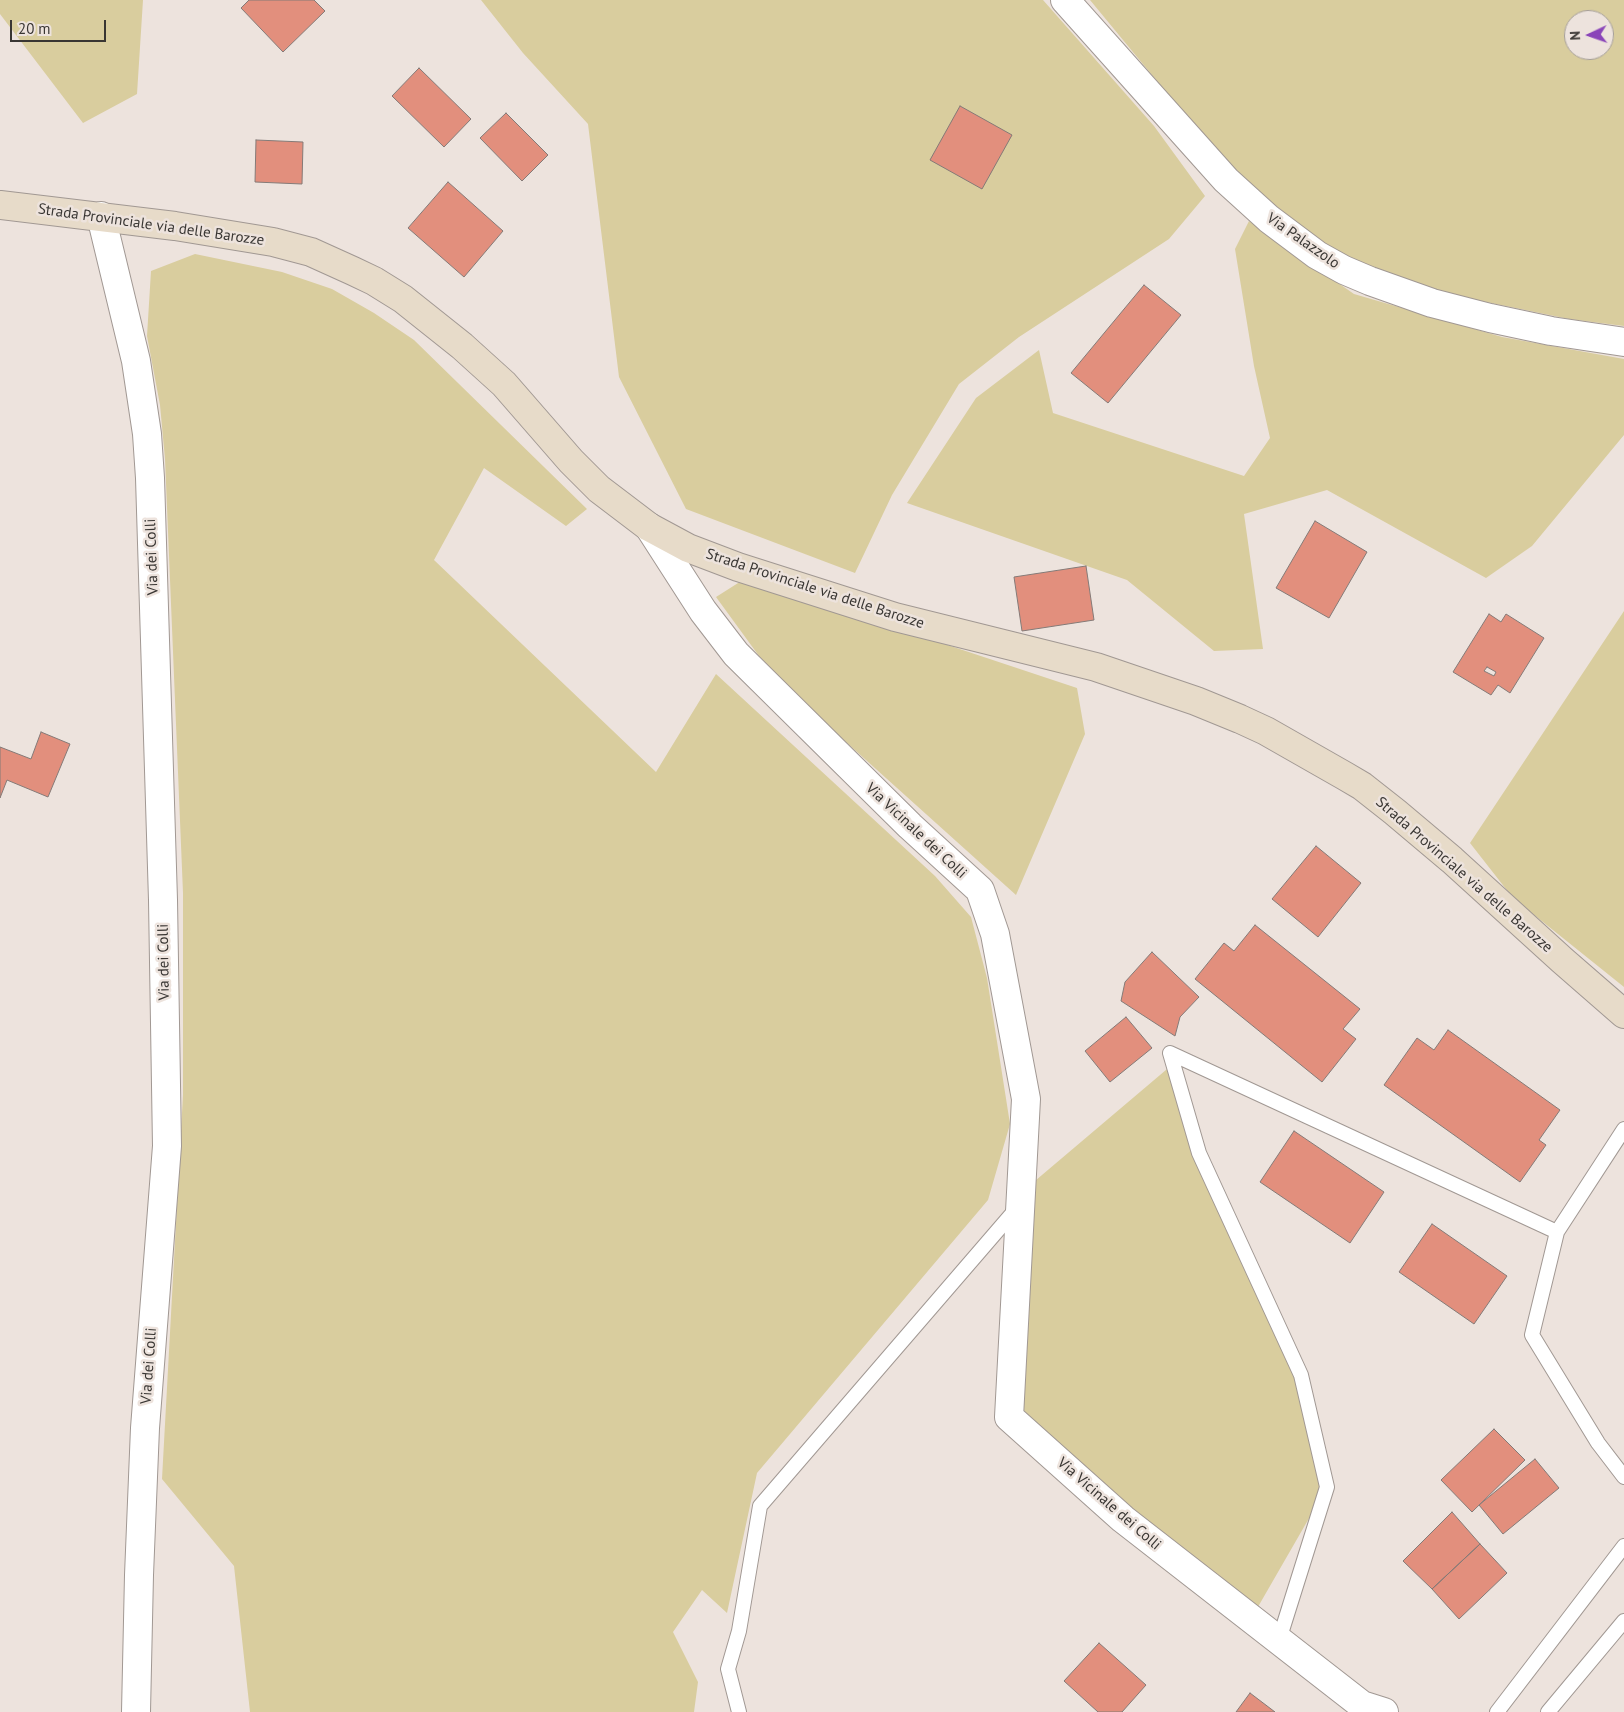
<!DOCTYPE html>
<html>
<head>
<meta charset="utf-8">
<style>
  body { margin:0 }
  #map { position:relative; width:1624px; height:1712px; overflow:hidden; background:#ede3dd; font-family:"PT Sans",sans-serif }
  canvas { display:block }
  .north { position:absolute; left:1564px; top:10px; width:50px; height:50px; box-sizing:border-box; background:#ede3dd; border:1px solid #a59e99; border-radius:50%; rotate:267deg; font-size:14px; font-weight:700; line-height:20px; text-align:center; color:#393633 }
  .north::after { content:''; display:block; margin:auto; width:18px; height:22px; background:#8a45b9; clip-path:polygon(50% 0,100% 100%,50% 72%,0 100%) }
  .scale { position:absolute; left:10px; top:20px; width:96px; height:22px; box-sizing:border-box; border:2px solid #393633; border-top:0; padding-left:6px; font-size:15px; line-height:18px; white-space:nowrap; color:#393633; -webkit-text-stroke:4px #ede3dd; paint-order:stroke }
</style>
</head>
<body>
<div id="map">
<canvas width="1624" height="1712"></canvas>
<div class="north">N</div>
<div class="scale">20 m</div>
</div>
<script>
const ctx = document.querySelector('canvas').getContext('2d');
ctx.lineJoin = 'round';
function fillPath(path, color) {
  ctx.fillStyle = color;
  ctx.fill(path, 'evenodd');
}
function toPath(rows) {
  const path = new Path2D();
  for (const r of rows) {
    path.moveTo(r[0], r[1]);
    for (let i = 2; i < r.length; i += 2) path.lineTo(r[i], r[i + 1]);
  }
  return path;
}
function strokePath(path, color, width, dash) {
  ctx.strokeStyle = color;
  ctx.lineWidth = width;
  ctx.lineCap = dash ? 'butt' : 'round';
  ctx.setLineDash(dash || []);
  ctx.stroke(path);
}
function drawText(font, color, halo, rows, align = 'center') {
  ctx.font = font + ' "PT Sans",sans-serif';
  ctx.lineWidth = 5;
  ctx.setLineDash([]);
  ctx.textBaseline = 'middle';
  ctx.strokeStyle = halo;
  ctx.fillStyle = color;
  for (const [text, x, y, turn = 0] of rows) {
    ctx.save();
    ctx.translate(x, y);
    ctx.rotate((+turn || 0) * Math.PI / 180);
    ctx.textAlign = isNaN(turn) ? turn : align;
    if (halo) ctx.strokeText(text, 0, 0);
    ctx.fillText(text, 0, 0);
    ctx.restore();
  }
}
const green = toPath([
  [0,0,143,0,137,94,83,123,0,14],
  [481,0,1043,0,1154,126,1205,196,1169,239,1019,337,959,384,892,495,855,573,686,509,619,377,588,124,523,53],
  [1090,0,1624,0,1624,326,1569,319,1428,290,1323,250,1227,166],
  [1574,20,1604,20,1604,50,1574,50],
  [1249,221,1354,294,1502,337,1624,359,1624,435,1532,546,1486,578,1327,490,1244,514,1263,649,1214,651,1127,580,907,503,976,398,1039,350,1053,413,1244,476,1270,438,1254,366,1235,249],
  [195,254,282,272,332,289,374,313,414,340,587,509,566,526,484,468,434,560,656,772,716,674,935,876,971,917,987,978,1010,1124,988,1200,757,1473,727,1613,702,1590,673,1632,698,1682,694,1712,250,1712,234,1566,162,1479,183,1095,183,893,165,459,160,405,147,336,151,271],
  [746,578,1077,688,1085,734,1016,895,827,725,759,656,716,597],
  [1624,611,1624,987,1513,898,1470,843],
  [1173,1064,1199,1153,1301,1375,1327,1487,1251,1619,1017,1414,1029,1186]
]);
const building = toPath([
  [249,0,314,0,325,11,283,52,241,8,249,0],
  [419,68,471,119,444,147,392,96,419,68],
  [960,106,1012,135,982,189,930,160,960,106],
  [506,113,548,155,522,181,480,138,506,113],
  [256,140,303,142,302,184,255,182,256,140],
  [448,182,503,231,464,277,408,228,448,182],
  [1144,285,1181,315,1108,403,1071,373,1144,285],
  [1315,521,1367,552,1329,618,1276,588,1315,521],
  [1086,566,1094,620,1022,631,1014,577,1086,566],
  [1489,614,1501,622,1506,614,1544,638,1510,693,1498,685,1491,695,1453,672,1489,614],
  [1487,667,1496,672,1494,676,1484,671,1487,667],
  [41,732,70,744,48,797,7,780,0,798,0,747,31,759,41,732],
  [1316,846,1361,883,1318,937,1272,899,1316,846],
  [1255,925,1360,1009,1343,1029,1356,1039,1322,1082,1195,979,1224,943,1234,951,1255,925],
  [1152,952,1199,997,1180,1017,1175,1036,1121,1001,1125,982,1152,952],
  [1126,1017,1152,1048,1110,1082,1085,1051,1126,1017],
  [1448,1030,1560,1110,1539,1140,1546,1145,1520,1182,1384,1085,1417,1038,1434,1050,1448,1030],
  [1294,1131,1384,1192,1350,1243,1260,1182,1294,1131],
  [1432,1224,1507,1276,1474,1324,1399,1272,1432,1224],
  [1494,1429,1525,1460,1472,1512,1441,1480,1494,1429],
  [1535,1459,1559,1488,1503,1534,1479,1505,1535,1459],
  [1452,1512,1480,1544,1432,1589,1403,1561,1452,1512],
  [1480,1544,1507,1573,1459,1619,1432,1589,1480,1544],
  [1099,1643,1146,1685,1122,1712,1098,1712,1064,1681,1099,1643],
  [1250,1693,1275,1712,1236,1712,1250,1693]
]);
const lane = toPath([
  [1624,1129,1557,1232,1532,1335,1598,1443,1624,1477],
  [1279,1640,1327,1487,1301,1375,1199,1153,1170,1053,1557,1232],
  [739,1712,728,1669,739,1631,760,1506,1017,1208],
  [1497,1712,1624,1546],
  [1548,1712,1624,1621]
]);
const street = toPath([
  [1065,0,1226,180,1269,219,1317,255,1344,270,1370,281,1432,303,1490,318,1551,331,1624,342],
  [101,216,136,361,147,434,150,478,163,900,167,1146,145,1428,139,1575,136,1712],
  [649,527,703,611,736,654,910,826,980,890,995,934,1026,1099,1009,1417,1123,1519,1362,1705,1384,1712]
]);
const secondary = toPath([
  [0,205,175,226,273,242,311,252,353,271,374,281,403,299,462,346,504,384,571,461,599,489,649,527,688,548,738,567,895,617,1096,667,1196,701,1240,719,1266,731,1345,776,1362,786,1395,812,1452,860,1562,960,1624,1014]
]);
const streetNames = [
  ["Strada Provinciale via delle Barozze",151,225,8],
  ["Via Palazzolo",1303,241,35],
  ["Via dei Colli",152,557,-92],
  ["Strada Provinciale via delle Barozze",815,589,18],
  ["Via Vicinale dei Colli",916,831,43],
  ["Strada Provinciale via delle Barozze",1464,875,41],
  ["Via dei Colli",164,962,-91],
  ["Via dei Colli",149,1366,-86],
  ["Via Vicinale dei Colli",1109,1504,41]
];
fillPath(green, '#d9cd9e');
fillPath(building, '#e28f7d');
strokePath(building, '#847a77', 1);
strokePath(lane, '#a19893', 16);
strokePath(street, '#a19893', 30);
strokePath(secondary, '#a19893', 30);
strokePath(lane, '#fff', 14);
strokePath(street, '#fff', 28);
strokePath(secondary, '#e7dbc9', 28);
drawText('15px', '#393633', '#ede3dd', streetNames);
</script>
</body>
</html>
